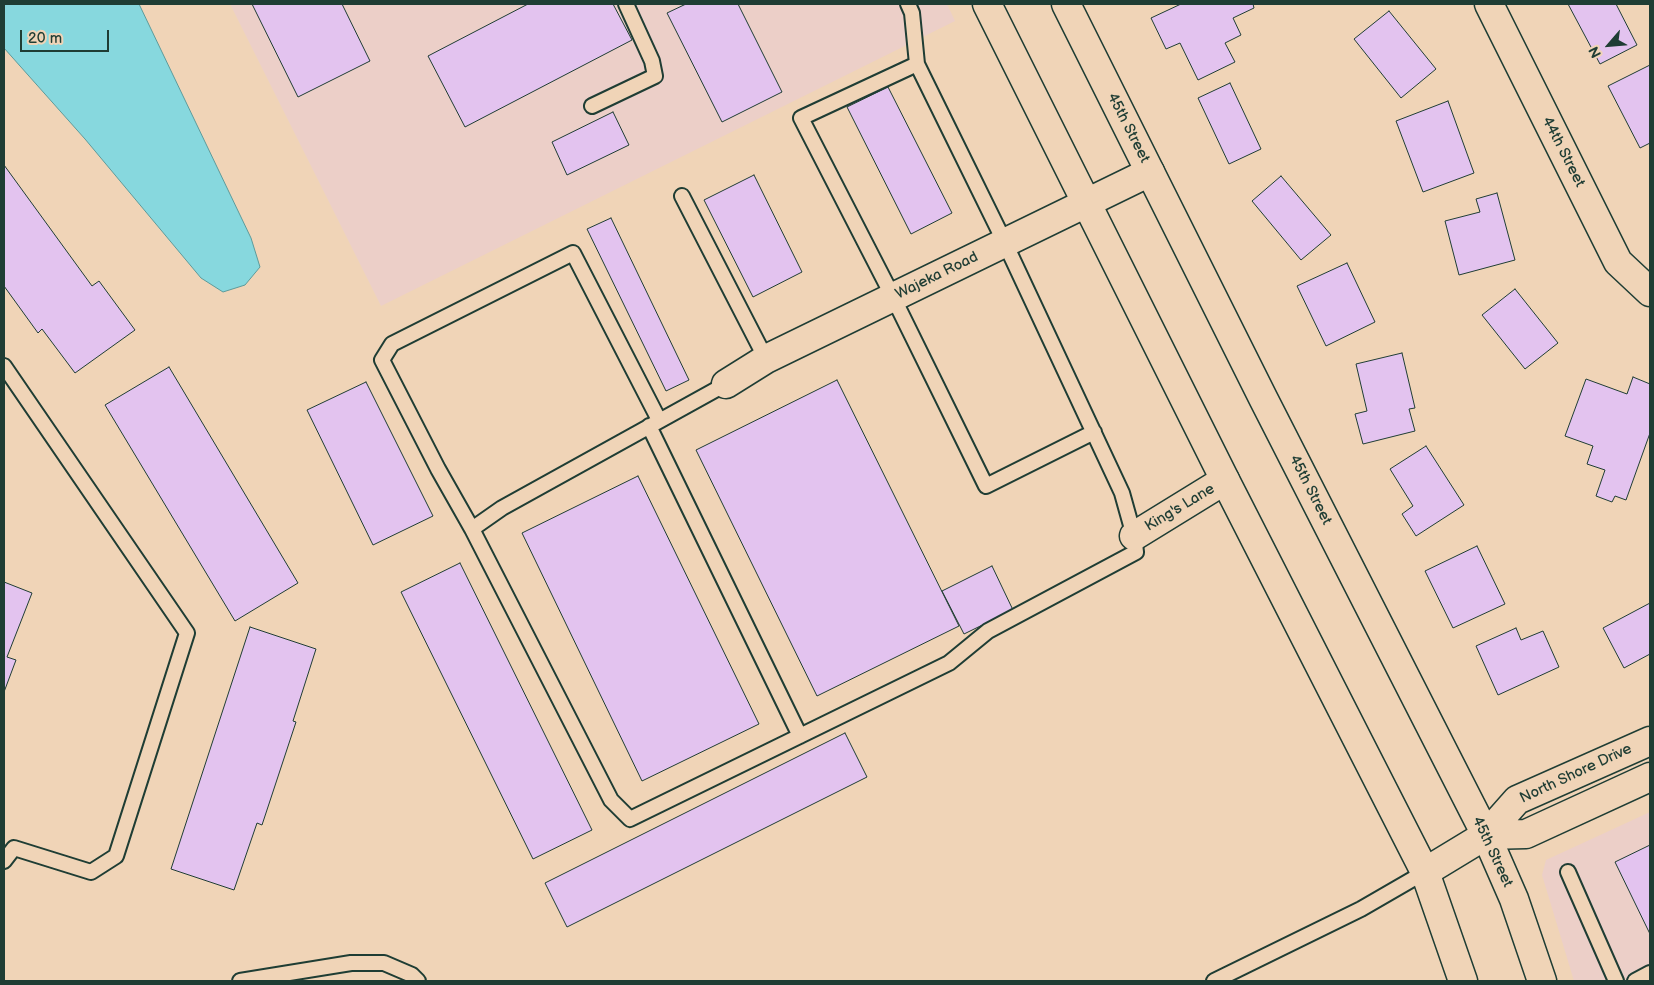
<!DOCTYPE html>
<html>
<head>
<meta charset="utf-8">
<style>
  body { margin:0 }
  #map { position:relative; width:1654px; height:985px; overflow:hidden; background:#f0d4b7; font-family:"Balsamiq Sans",sans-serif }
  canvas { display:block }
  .frame { position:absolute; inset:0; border:5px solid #1f3d34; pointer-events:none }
  .north { position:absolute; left:1584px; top:20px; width:50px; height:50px; -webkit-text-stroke:4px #f0d4b7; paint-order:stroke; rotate:243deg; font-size:14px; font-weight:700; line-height:20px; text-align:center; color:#1f3d34 }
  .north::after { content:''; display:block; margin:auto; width:18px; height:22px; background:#1f3d34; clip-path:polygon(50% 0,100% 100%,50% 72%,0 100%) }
  .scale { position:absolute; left:20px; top:30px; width:89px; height:22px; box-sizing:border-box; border:2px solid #1f3d34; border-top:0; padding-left:6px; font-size:15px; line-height:18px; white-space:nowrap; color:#1f3d34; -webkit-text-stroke:4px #f0d4b7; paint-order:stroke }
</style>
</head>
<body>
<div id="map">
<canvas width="1654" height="985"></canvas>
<div class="frame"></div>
<div class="north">N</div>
<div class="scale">20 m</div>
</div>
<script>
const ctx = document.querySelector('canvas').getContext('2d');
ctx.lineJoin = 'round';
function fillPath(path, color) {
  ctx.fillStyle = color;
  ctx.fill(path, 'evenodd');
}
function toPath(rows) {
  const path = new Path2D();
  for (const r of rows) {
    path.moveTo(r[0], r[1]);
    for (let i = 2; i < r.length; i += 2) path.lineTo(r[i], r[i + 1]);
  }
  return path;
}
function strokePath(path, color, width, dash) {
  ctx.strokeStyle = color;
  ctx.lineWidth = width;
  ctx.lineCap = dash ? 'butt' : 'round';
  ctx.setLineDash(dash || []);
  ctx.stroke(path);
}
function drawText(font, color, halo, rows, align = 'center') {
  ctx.font = font + ' "Balsamiq Sans",sans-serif';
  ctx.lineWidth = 5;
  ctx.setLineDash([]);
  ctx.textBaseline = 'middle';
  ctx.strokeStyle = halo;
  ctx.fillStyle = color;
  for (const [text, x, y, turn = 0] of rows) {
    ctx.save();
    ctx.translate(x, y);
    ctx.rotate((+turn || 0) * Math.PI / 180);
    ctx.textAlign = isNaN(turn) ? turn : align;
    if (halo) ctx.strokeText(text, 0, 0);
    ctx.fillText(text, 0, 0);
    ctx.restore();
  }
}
const built = toPath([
  [230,4,947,4,955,21,381,306],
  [1650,812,1650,981,1574,981,1542,875,1546,860]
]);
const water = toPath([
  [4,4,139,4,251,238,260,267,245,285,223,292,201,278,85,139,4,48,4,4]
]);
const building = toPath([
  [252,4,342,4,370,61,298,97,252,4],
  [528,4,613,4,632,40,465,127,428,56,528,4],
  [686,4,738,4,782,92,722,122,667,13,686,4],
  [1181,4,1253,4,1254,8,1233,18,1241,35,1225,43,1235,62,1198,80,1180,43,1166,49,1151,18,1181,4],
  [1568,4,1616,4,1637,45,1600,64,1568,4],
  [1389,11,1436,69,1401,98,1354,39,1389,11],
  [1650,65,1650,143,1640,148,1608,86,1650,65],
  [1230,83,1261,149,1229,164,1198,98,1230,83],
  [888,87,952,213,911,234,847,107,888,87],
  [1448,101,1474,173,1423,192,1396,121,1448,101],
  [613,112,629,145,567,175,552,142,613,112],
  [4,165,92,286,99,281,135,330,75,373,42,329,38,333,4,286,4,165],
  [754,175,802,272,753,297,704,200,754,175],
  [1281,176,1331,235,1301,260,1252,201,1281,176],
  [1497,193,1515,260,1459,275,1445,221,1480,212,1476,199,1497,193],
  [611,218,689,380,666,391,587,229,611,218],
  [1347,263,1375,322,1326,346,1297,286,1347,263],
  [1515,289,1558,343,1525,369,1482,315,1515,289],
  [1402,353,1415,408,1409,409,1415,431,1363,444,1355,414,1367,411,1356,364,1402,353],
  [169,367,298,583,235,621,105,405,169,367],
  [1633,377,1650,384,1650,433,1626,500,1615,496,1612,502,1596,496,1605,470,1587,464,1593,446,1565,436,1586,379,1627,394,1633,377],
  [837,380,959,626,817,696,696,450,837,380],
  [366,382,433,516,373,545,307,410,366,382],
  [1426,446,1464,505,1416,536,1402,514,1413,506,1390,469,1426,446],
  [638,476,759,724,642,781,522,533,638,476],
  [1477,546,1505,604,1453,628,1425,571,1477,546],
  [460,563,592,830,533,859,401,592,460,563],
  [992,566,1013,610,964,634,942,591,992,566],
  [4,582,32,593,7,657,16,660,4,692,4,582],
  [1650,603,1650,654,1624,668,1603,628,1650,603],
  [250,627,316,649,293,721,296,722,262,825,257,823,234,890,171,869,250,627],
  [1516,628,1521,640,1543,631,1559,667,1498,695,1476,646,1516,628],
  [845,733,867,777,567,927,545,883,845,733],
  [1650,845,1650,934,1615,862,1650,845]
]);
const service = toPath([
  [917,64,801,118,893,297,986,486,1094,432],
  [592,106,655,76,652,61,626,4],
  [682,196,766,359],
  [4,366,187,633,116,856,91,872,14,848,4,861],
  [726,384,502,508,472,529,611,800,630,819,949,663,988,631,1136,552,1134,536,1122,493,1005,243,917,64,912,13,908,4],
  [649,426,800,736],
  [472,529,438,469,382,360,392,344,573,253,659,420],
  [1568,872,1616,981],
  [240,981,351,963,384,963,412,975,418,981],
  [1214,981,1361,909,1425,872],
  [1635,981,1650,973]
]);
const minor = toPath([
  [1489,4,1618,262,1650,292],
  [726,384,766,359,1150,172],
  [1134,536,1225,480],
  [1486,835,1526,834,1650,777],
  [1425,872,1486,835,1517,800,1650,741]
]);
const secondary = toPath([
  [987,4,1225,480,1425,872,1463,981],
  [1066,4,1263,398,1486,835,1514,899,1542,981]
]);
const streetNames = [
  ["45th Street",1128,128,63],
  ["44th Street",1563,152,63],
  ["Wajeka Road",937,276,-26],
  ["45th Street",1310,490,63],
  ["King's Lane",1180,508,-31],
  ["North Shore Drive",1576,774,-25],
  ["45th Street",1492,852,65]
];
fillPath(built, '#eccfc8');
fillPath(water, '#87d8de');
strokePath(water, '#5d9a9a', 1);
fillPath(building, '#e3c3ef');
strokePath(building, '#1f3d34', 1);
strokePath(service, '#1f3d34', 18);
strokePath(minor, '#1f3d34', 31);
strokePath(secondary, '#1f3d34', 31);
strokePath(service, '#f0d4b7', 14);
strokePath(minor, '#f0d4b7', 28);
strokePath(secondary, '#f0d4b7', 28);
drawText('15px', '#1f3d34', '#f0d4b7', streetNames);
</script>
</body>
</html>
